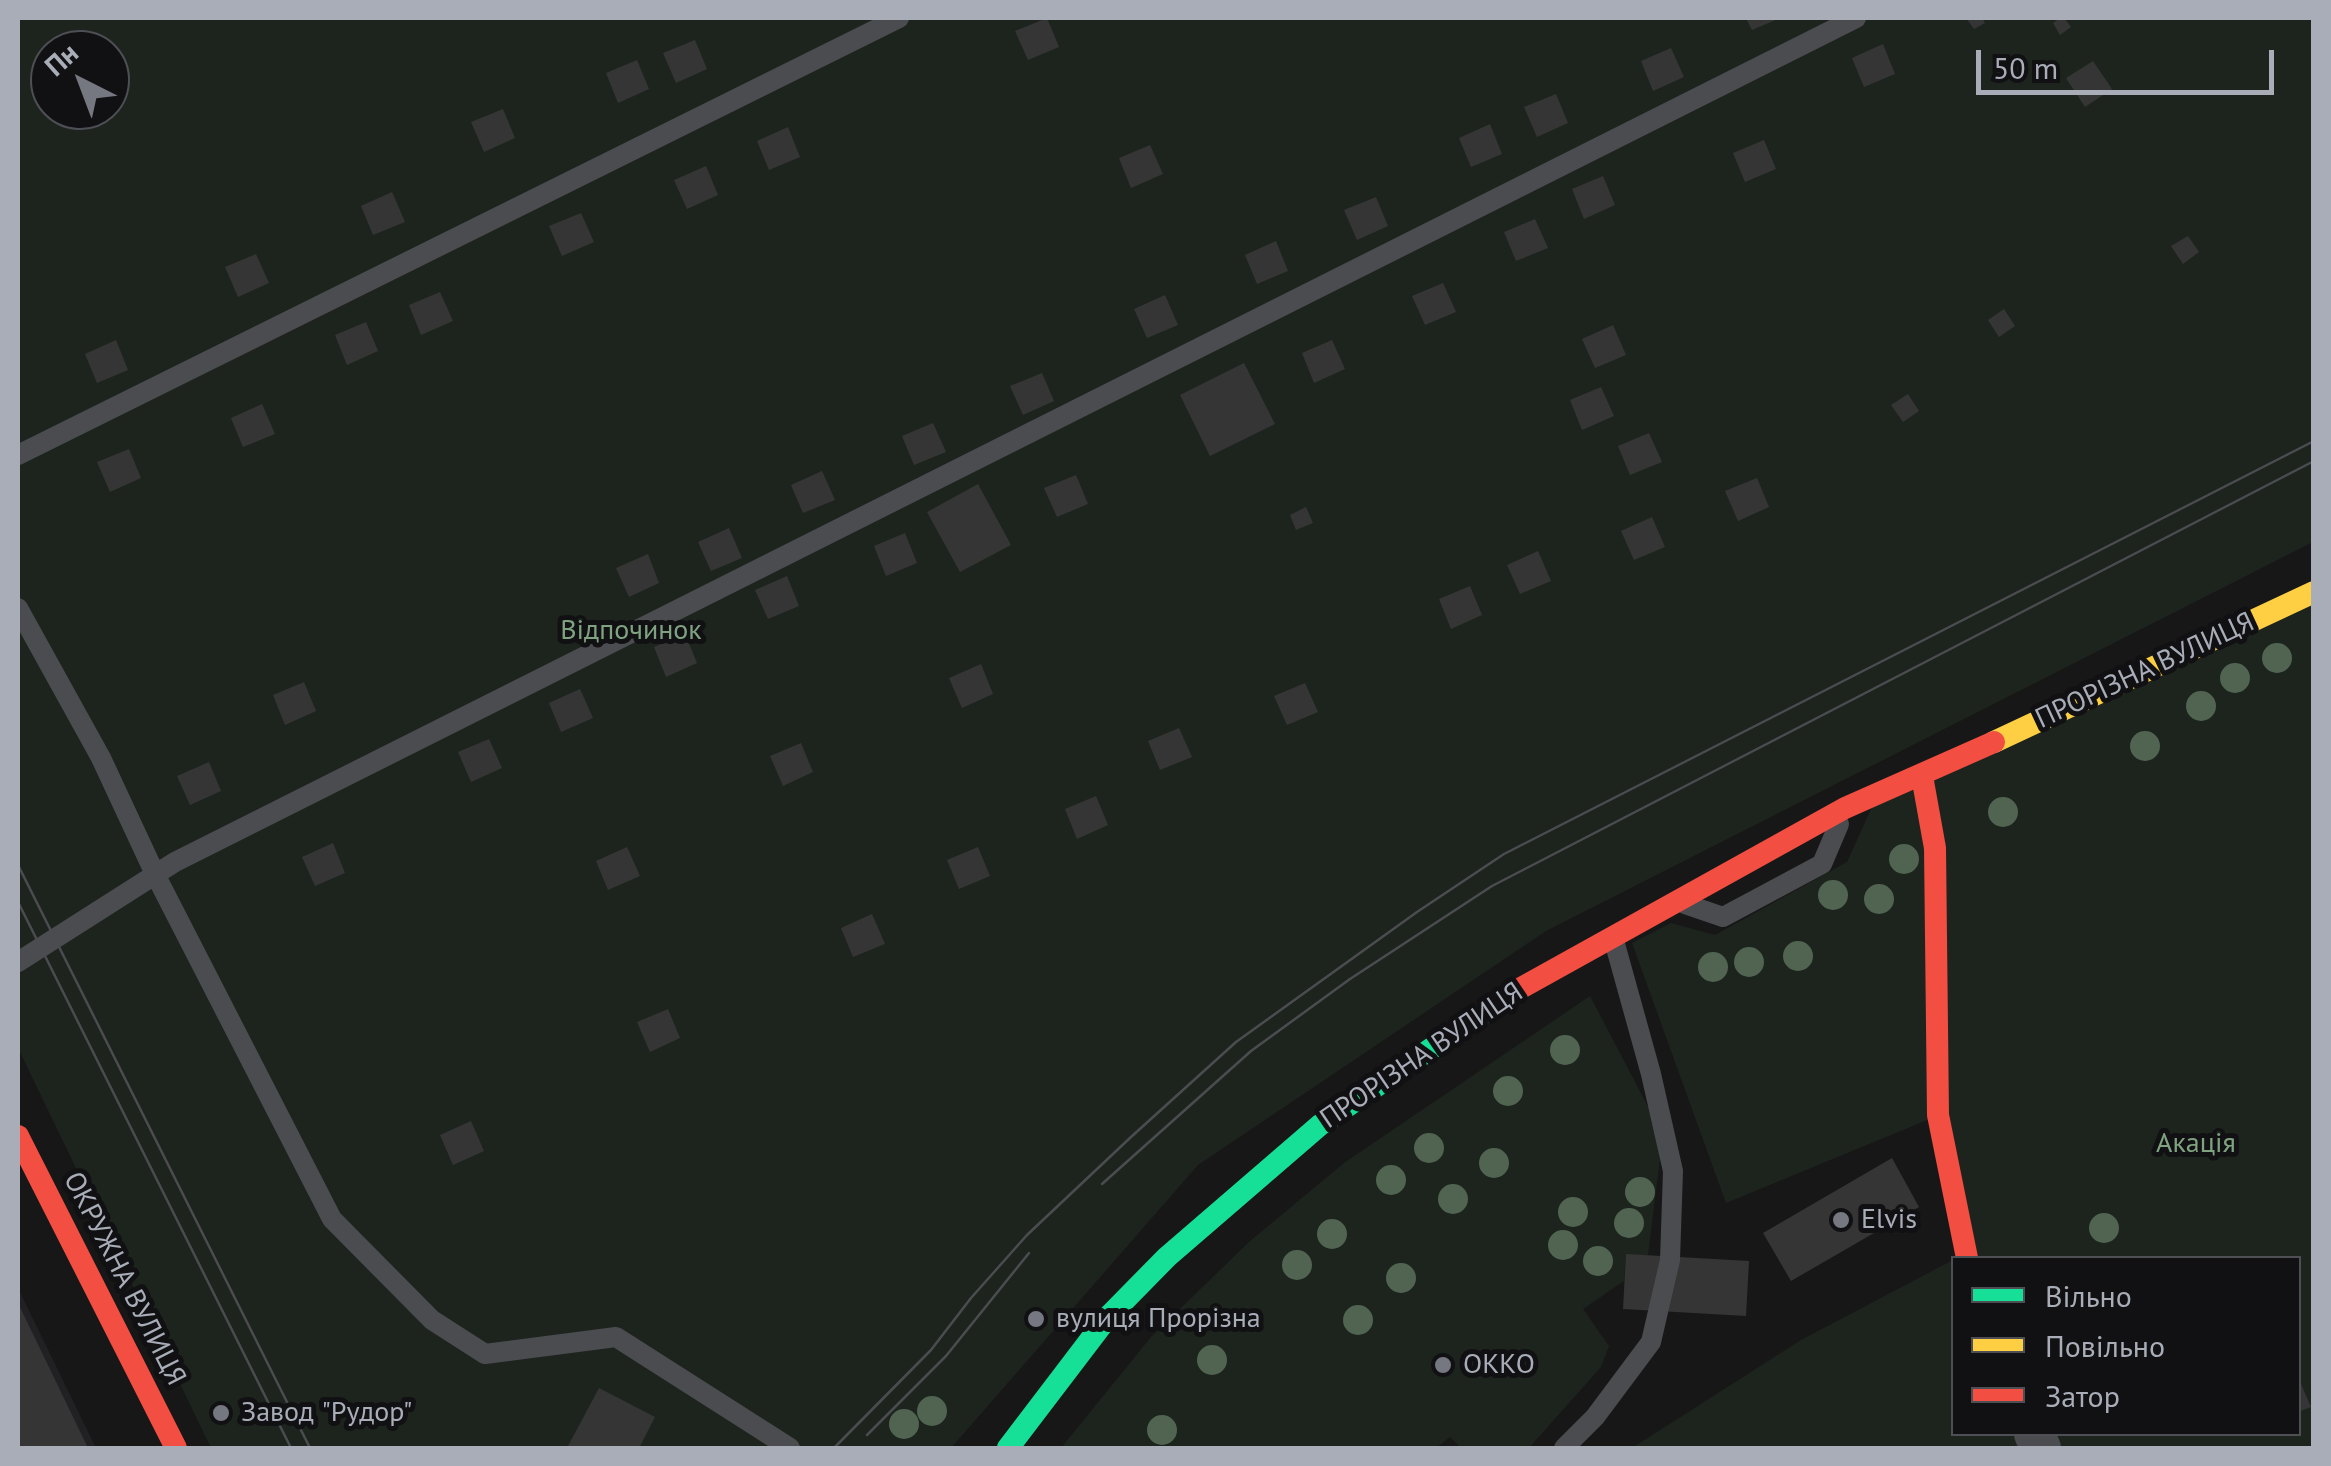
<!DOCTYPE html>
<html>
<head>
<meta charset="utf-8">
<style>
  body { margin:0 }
  #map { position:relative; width:2331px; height:1466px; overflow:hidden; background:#171717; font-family:"PT Sans",sans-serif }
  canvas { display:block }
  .frame { position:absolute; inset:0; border:20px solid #a8adb8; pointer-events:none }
  .legend { position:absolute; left:1951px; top:1256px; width:350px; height:180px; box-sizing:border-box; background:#111113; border:2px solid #4d4f55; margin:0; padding:12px 18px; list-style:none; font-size:30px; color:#a8adb8 }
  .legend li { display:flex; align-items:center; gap:20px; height:50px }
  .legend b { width:50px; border:2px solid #4d4f55 }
  .north { position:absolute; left:30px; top:30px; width:100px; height:100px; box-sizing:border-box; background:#111113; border:2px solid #4d4f55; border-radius:50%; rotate:318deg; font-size:28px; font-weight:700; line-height:40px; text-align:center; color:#a8adb8 }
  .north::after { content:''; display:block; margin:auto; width:35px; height:45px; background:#757880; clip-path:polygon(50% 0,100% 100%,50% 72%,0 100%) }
  .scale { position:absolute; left:1976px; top:50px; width:298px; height:45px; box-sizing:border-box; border:5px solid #a8adb8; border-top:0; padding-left:12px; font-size:30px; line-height:35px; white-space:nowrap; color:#a8adb8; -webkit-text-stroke:8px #111113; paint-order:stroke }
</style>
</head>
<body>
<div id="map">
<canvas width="2331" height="1466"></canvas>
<div class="frame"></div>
<ul class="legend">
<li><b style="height:12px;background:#16e098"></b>Вільно</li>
<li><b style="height:12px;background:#ffcf43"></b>Повільно</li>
<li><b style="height:12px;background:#f24e42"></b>Затор</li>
</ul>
<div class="north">Пн</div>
<div class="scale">50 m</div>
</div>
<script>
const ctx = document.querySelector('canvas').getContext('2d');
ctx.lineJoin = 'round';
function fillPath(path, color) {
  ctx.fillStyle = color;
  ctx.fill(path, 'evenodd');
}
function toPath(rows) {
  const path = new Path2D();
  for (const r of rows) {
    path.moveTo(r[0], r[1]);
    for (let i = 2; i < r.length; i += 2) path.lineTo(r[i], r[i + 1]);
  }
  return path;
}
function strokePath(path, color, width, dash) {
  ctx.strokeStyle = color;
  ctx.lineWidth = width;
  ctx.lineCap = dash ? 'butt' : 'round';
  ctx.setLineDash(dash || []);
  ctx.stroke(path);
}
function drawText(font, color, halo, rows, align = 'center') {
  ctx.font = font + ' "PT Sans",sans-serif';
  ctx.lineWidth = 10;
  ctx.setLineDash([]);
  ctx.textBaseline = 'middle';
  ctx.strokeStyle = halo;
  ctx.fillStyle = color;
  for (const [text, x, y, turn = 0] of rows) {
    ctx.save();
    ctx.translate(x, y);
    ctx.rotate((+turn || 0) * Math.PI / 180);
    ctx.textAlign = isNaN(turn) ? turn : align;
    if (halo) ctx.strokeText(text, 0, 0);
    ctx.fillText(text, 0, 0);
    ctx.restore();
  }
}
const built = toPath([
  [18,1288,96,1448,18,1448]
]);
const green = toPath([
  [18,18,2313,18,2313,542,1546,931,1198,1165,951,1448,211,1448,18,1048],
  [50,50,110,50,110,110,50,110],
  [2313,592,2313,1448,1632,1448,1801,1340,1953,1260,1954,1434,2298,1434,2298,1258,1956,1258,1937,1116,1726,1203,1632,943,1671,923,1715,935,1847,862,1877,796],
  [1590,996,1654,1118,1660,1159,1648,1255,1626,1255,1624,1281,1583,1309,1609,1346,1601,1367,1529,1448,1461,1448,1450,1437,1436,1448,1061,1448,1151,1337,1250,1241,1344,1163]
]);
const building = toPath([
  [1047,18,1059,47,1028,60,1015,31],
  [1746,18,1780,18,1752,30],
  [1966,18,1982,18,1985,23,1974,29],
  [2060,18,2064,18,2071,27,2060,35,2053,23],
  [695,40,707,69,676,83,663,53],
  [1883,44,1895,74,1864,87,1852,58],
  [1671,48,1684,77,1653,91,1641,61],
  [637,60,649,89,618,103,606,73],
  [2093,61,2112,89,2085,107,2066,78],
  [1556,94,1568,123,1537,137,1524,107],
  [503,109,515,138,484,152,471,122],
  [1490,124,1502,154,1471,167,1459,138],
  [788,127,800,157,769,170,757,141],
  [1764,140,1776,169,1745,182,1733,153],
  [1150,145,1163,174,1131,188,1119,158],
  [706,166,718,195,687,209,674,180],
  [1603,176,1615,205,1584,219,1572,189],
  [392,192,405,222,373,235,361,206],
  [1376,197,1388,226,1357,240,1344,210],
  [581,213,594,242,562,256,549,226],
  [1535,219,1548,248,1516,261,1504,232],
  [2188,236,2199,252,2183,264,2171,246],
  [1276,241,1288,271,1257,284,1245,255],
  [256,254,269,283,238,297,225,267],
  [1443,283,1456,312,1425,325,1412,296],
  [440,292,453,321,421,335,409,305],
  [1165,295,1178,325,1147,338,1134,309],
  [2004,309,2015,326,1999,337,1988,320],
  [366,322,378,351,347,365,335,335],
  [1613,325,1626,355,1595,368,1582,339],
  [116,340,128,370,97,383,85,354],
  [1332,340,1345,369,1314,383,1302,353],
  [1244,363,1275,424,1210,456,1180,395],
  [1042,373,1054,401,1023,415,1010,386],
  [1601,387,1614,416,1582,430,1570,400],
  [1908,394,1919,411,1903,422,1891,405],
  [262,404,275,434,243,447,231,418],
  [933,423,946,452,914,465,902,436],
  [1649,433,1662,462,1630,475,1618,446],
  [129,449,141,478,110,492,97,462],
  [822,471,835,500,803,513,791,485],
  [1076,475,1088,504,1057,517,1044,488],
  [1757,478,1769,507,1738,521,1725,491],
  [978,484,1011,545,960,572,927,512],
  [1306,507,1313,523,1296,530,1290,515],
  [1652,517,1665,547,1634,560,1621,531],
  [729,528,742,558,711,571,698,542],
  [905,533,917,563,886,576,874,546],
  [1538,551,1551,581,1520,594,1507,565],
  [648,554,659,583,629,597,616,568],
  [787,576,799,606,768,619,755,590],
  [1470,586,1482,615,1451,629,1439,599],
  [685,634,697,663,666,677,654,647],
  [981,664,993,694,962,708,949,678],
  [304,682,316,711,285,725,273,695],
  [1305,683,1318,712,1287,725,1274,696],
  [580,689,593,718,561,732,549,703],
  [1179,728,1192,757,1160,770,1148,741],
  [489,739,502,768,471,782,458,752],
  [801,743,813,772,783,786,770,756],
  [209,762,221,791,190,805,177,776],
  [1096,796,1108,825,1077,839,1065,809],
  [333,843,345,873,315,886,302,857],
  [627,847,640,876,608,890,596,861],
  [978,847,990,876,959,889,947,860],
  [872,914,885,944,853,957,841,928],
  [668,1009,680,1038,650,1052,637,1022],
  [471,1121,484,1151,453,1165,440,1135],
  [1892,1158,1919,1207,1791,1281,1763,1233],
  [1626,1254,1749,1261,1746,1316,1623,1309],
  [18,1303,88,1448,18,1448],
  [2298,1377,2311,1407,2298,1412],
  [599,1388,655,1417,639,1448,567,1448]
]);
const lane = toPath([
  [18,455,899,18],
  [18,608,101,758,155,874,332,1219,432,1320,485,1354,616,1337,790,1448],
  [1685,904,1723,917,1822,864,1839,824],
  [18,962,175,862,1856,18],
  [1564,1448,1595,1417,1651,1342,1670,1260,1673,1171,1651,1074,1613,937]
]);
const street = toPath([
  [2034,1434,2041,1448]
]);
const fast = toPath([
  [1008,1448,1107,1318,1167,1257,1320,1125,1512,993]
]);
const slow = toPath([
  [1994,742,2314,592]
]);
const jam = toPath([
  [1922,776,1935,848,1938,1115,1967,1258],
  [1512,993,1845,808,1994,742],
  [18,1136,176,1448]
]);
const tram = toPath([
  [18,865,310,1448],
  [18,902,291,1448],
  [1102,1184,1251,1051,1350,979,1492,886,2314,461],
  [867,1435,946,1356,1029,1253],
  [834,1448,931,1350,971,1298,1027,1235,1131,1137,1236,1042,1417,912,1504,854,2314,441]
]);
const trees = [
  [2277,658],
  [2235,678],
  [2201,706],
  [2145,746],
  [2003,812],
  [1904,859],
  [1833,895],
  [1879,899],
  [1798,956],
  [1749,962],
  [1713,967],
  [1565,1050],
  [1508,1091],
  [1429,1148],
  [1494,1163],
  [1391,1180],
  [1640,1192],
  [1453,1199],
  [1573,1212],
  [1629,1223],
  [2104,1228],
  [1332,1234],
  [1563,1245],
  [1598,1261],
  [1297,1265],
  [1401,1278],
  [1358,1320],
  [1212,1360],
  [932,1411],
  [904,1424],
  [1162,1430]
];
const markers = [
  [1841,1220,10,"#757880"],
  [1036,1319,10,"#757880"],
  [1443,1365,10,"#757880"],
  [221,1413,10,"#757880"]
];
const parkNames = [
  ["Відпочинок",631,631],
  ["Акація",2196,1144]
];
const streetNames = [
  ["ПРОРІЗНА ВУЛИЦЯ",2145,671,-25],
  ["ПРОРІЗНА ВУЛИЦЯ",1422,1056,-34],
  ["ОКРУЖНА ВУЛИЦЯ",124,1279,63]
];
const poiNames = [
  ["Elvis",1861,1220],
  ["вулиця Прорізна",1056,1319],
  ["ОККО",1463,1365],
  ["Завод \"Рудор\"",241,1413]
];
fillPath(built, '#212123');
fillPath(green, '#1d241e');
fillPath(building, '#353536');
strokePath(lane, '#4b4c50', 20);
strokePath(street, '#4b4c50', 40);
strokePath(fast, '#16e098', 22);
strokePath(slow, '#ffcf43', 22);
strokePath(jam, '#f24e42', 22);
strokePath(tram, '#4b4c4f', 2.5);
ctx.fillStyle = '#506451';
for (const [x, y] of trees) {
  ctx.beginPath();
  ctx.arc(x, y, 15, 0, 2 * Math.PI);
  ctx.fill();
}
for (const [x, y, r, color] of markers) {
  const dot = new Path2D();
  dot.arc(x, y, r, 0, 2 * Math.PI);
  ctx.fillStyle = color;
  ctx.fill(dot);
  strokePath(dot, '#111113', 4);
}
drawText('28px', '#7fa381', '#111113', parkNames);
drawText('28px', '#a8adb8', '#111113', streetNames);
drawText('28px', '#a8adb8', '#111113', poiNames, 'left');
</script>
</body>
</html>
